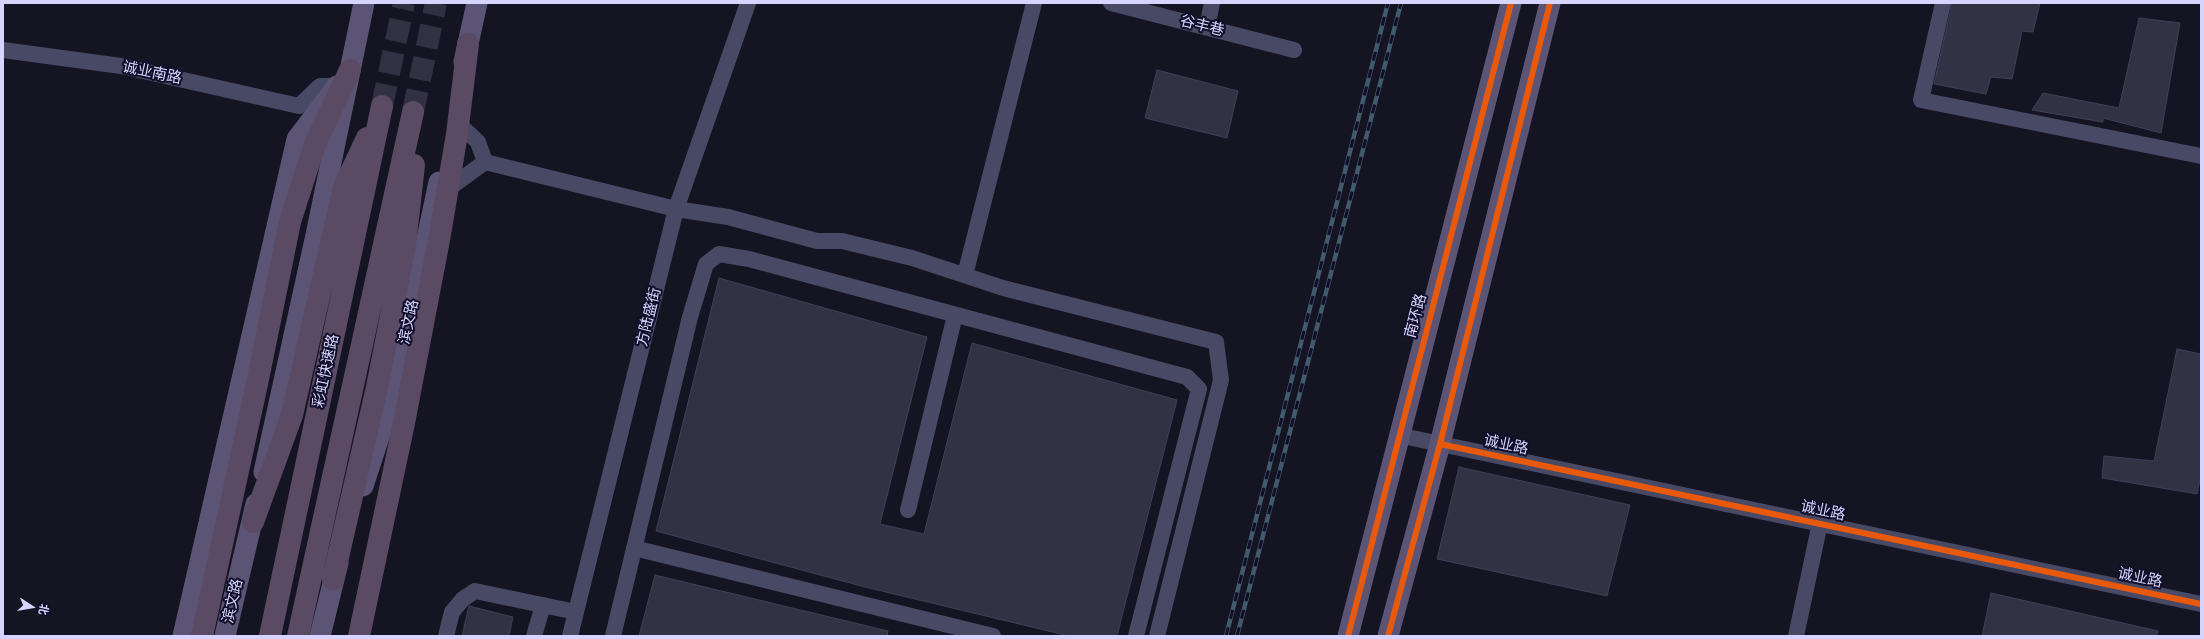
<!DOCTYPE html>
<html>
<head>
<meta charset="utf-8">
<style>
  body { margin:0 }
  #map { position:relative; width:2204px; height:639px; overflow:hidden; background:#151423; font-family:"PT Sans Narrow","Noto Sans SC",sans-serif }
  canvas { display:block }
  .frame { position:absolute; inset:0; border:4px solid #d7d5ff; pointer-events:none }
  .north { position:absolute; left:12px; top:587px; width:40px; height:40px; -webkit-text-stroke:3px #100e29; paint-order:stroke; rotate:102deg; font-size:11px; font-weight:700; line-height:16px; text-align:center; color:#d7d5ff }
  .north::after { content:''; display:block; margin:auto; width:14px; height:18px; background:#d7d5ff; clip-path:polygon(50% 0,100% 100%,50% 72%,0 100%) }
</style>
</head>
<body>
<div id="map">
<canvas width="2204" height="639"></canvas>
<div class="frame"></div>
<div class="north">北</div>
</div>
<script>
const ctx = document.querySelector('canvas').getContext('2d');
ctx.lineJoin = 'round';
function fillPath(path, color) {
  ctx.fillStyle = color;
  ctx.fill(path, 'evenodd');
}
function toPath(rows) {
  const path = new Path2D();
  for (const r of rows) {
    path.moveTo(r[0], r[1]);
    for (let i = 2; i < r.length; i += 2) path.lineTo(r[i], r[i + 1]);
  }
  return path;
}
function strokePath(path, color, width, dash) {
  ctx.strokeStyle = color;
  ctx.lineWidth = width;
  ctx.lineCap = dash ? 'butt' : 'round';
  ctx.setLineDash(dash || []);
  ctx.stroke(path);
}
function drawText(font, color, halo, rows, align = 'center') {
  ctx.font = font + ' "PT Sans Narrow","Noto Sans SC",sans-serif';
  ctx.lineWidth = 4;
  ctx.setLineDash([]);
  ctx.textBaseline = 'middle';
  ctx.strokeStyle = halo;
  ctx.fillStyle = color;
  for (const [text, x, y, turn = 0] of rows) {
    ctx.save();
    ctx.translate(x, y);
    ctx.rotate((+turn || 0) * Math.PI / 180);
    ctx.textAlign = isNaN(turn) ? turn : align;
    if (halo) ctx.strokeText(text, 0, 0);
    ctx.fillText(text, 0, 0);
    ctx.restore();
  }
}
const building = toPath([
  [1952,3,2040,3,2033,32,2022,31,2012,79,1991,77,1986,94,1934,84,1952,3],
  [2139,18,2180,23,2161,133,2103,118,2103,122,2032,110,2043,93,2119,108,2139,18],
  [1157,70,1238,91,1227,138,1145,118,1157,70],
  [719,278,927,337,880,524,924,534,972,343,1177,400,1117,636,1069,636,865,587,656,531,719,278],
  [2177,349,2201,354,2201,475,2197,494,2102,478,2104,456,2154,461,2177,349],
  [1459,467,1630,505,1607,596,1437,559,1459,467],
  [655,575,888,631,887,636,639,636,655,575],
  [1991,593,2158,631,2157,636,1982,636,1991,593],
  [469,606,513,617,509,636,462,636,469,606]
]);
const highwayTunnel = toPath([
  [382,106,404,3],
  [413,112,436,3]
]);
const minor = toPath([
  [1111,3,1294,50],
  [1943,3,1921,100,2201,156],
  [1207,27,1212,3],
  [3,50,121,66,299,106],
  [299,106,320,86,337,86],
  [458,123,478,142,485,162],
  [448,189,485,162,676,209,728,217,817,241,842,241,912,258,1003,288,1216,342,1221,380,1157,636],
  [965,275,1034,3],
  [1398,435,2201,604],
  [908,510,955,315],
  [634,548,993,636],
  [446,636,452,612,463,599,475,591,576,612],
  [534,636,543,605],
  [570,636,676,209,748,3],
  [613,636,690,317,706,264,719,254,749,259,1187,377,1199,389,1136,636],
  [1796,636,1820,523]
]);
const major = toPath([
  [464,62,477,3],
  [264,472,316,235,364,3],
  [363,486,396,385,439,182],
  [183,636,297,139,337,86],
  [225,636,256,504],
  [320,636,338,563],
  [1348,636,1511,3],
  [1388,636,1440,444,1550,3]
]);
const highway = toPath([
  [253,522,292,415,344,187,367,138],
  [333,579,377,387,405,245,414,165],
  [202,636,257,384,290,222,315,144,350,70],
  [270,636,382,106],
  [298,636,413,112],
  [359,636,404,423,439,240,457,134,468,44]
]);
const rail = toPath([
  [1226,636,1388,3],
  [1237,636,1401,3]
]);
const cycleway = toPath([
  [1440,444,2201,604],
  [1348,636,1511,3],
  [1388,636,1440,444,1550,3]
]);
const streetNames = [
  ["谷丰巷",1202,26,14],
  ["诚业南路",152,73,12],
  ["南环路",1416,316,-75],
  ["方陆盛街",649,317,-76],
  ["滨文路",409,322,-78],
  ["彩虹快速路",326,371,-78],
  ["诚业路",1506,445,12],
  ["诚业路",1823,511,12],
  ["诚业路",2140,578,12],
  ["滨文路",233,601,-77]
];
fillPath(building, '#333245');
strokePath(building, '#413e57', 1);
strokePath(highwayTunnel, '#323144', 22, [22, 11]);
strokePath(minor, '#484964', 16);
strokePath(major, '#5c5475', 21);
strokePath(highway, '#5b4a64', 22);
strokePath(rail, '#415a6c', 4.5);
strokePath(rail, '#100e29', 3, [9]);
strokePath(cycleway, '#e8590c', 6);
drawText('15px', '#d7d5ff', '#100e29', streetNames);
</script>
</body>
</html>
